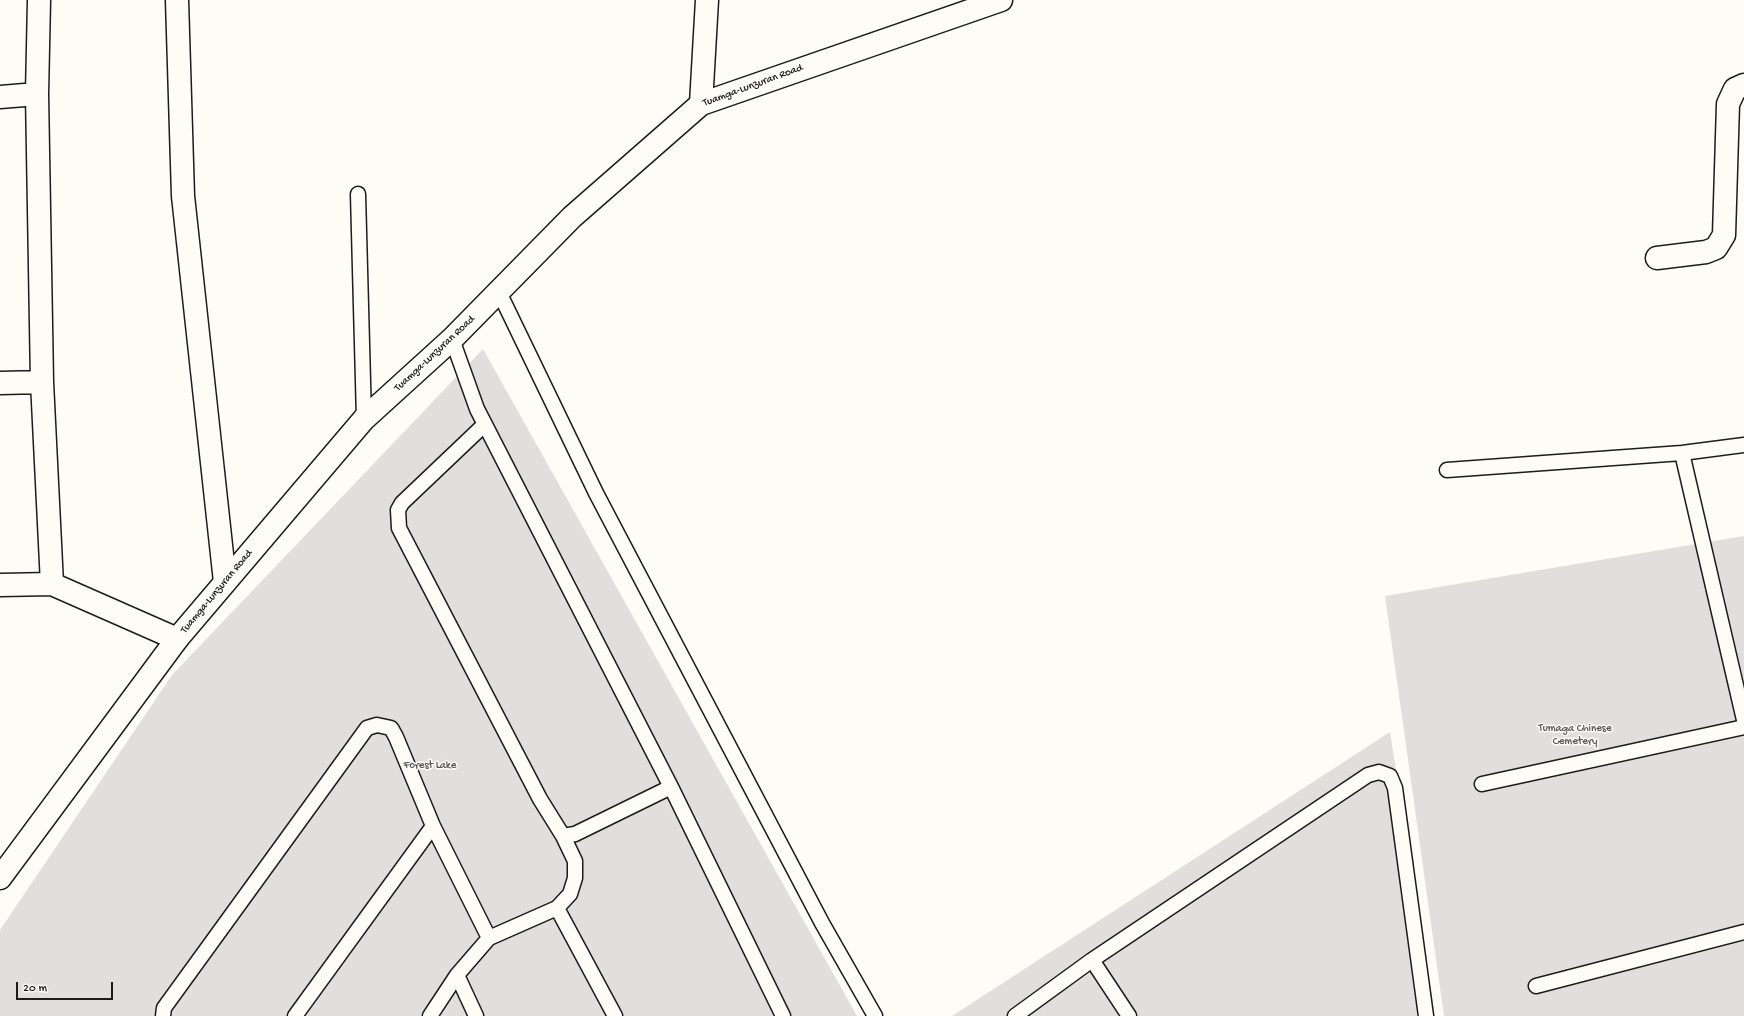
<!DOCTYPE html>
<html>
<head>
<meta charset="utf-8">
<style>
  body { margin:0 }
  #map { position:relative; width:1744px; height:1016px; overflow:hidden; background:#fdfcf7; font-family:"Gochi Hand",sans-serif }
  canvas { display:block }
  .scale { position:absolute; left:16px; top:982px; width:97px; height:18px; box-sizing:border-box; border:2px solid #1c1c1c; border-top:0; padding-left:5px; font-size:12px; line-height:14px; white-space:nowrap; color:#1c1c1c; -webkit-text-stroke:3px #fdfcf7; paint-order:stroke }
</style>
</head>
<body>
<div id="map">
<canvas width="1744" height="1016"></canvas>
<div class="scale">20 m</div>
</div>
<script>
const ctx = document.querySelector('canvas').getContext('2d');
ctx.lineJoin = 'round';
function fillPath(path, color) {
  ctx.fillStyle = color;
  ctx.fill(path, 'evenodd');
}
function toPath(rows) {
  const path = new Path2D();
  for (const r of rows) {
    path.moveTo(r[0], r[1]);
    for (let i = 2; i < r.length; i += 2) path.lineTo(r[i], r[i + 1]);
  }
  return path;
}
function strokePath(path, color, width, dash) {
  ctx.strokeStyle = color;
  ctx.lineWidth = width;
  ctx.lineCap = dash ? 'butt' : 'round';
  ctx.setLineDash(dash || []);
  ctx.stroke(path);
}
function drawText(font, color, halo, rows, align = 'center') {
  ctx.font = font + ' "Gochi Hand",sans-serif';
  ctx.lineWidth = 3;
  ctx.setLineDash([]);
  ctx.textBaseline = 'middle';
  ctx.strokeStyle = halo;
  ctx.fillStyle = color;
  for (const [text, x, y, turn = 0] of rows) {
    ctx.save();
    ctx.translate(x, y);
    ctx.rotate((+turn || 0) * Math.PI / 180);
    ctx.textAlign = isNaN(turn) ? turn : align;
    if (halo) ctx.strokeText(text, 0, 0);
    ctx.fillText(text, 0, 0);
    ctx.restore();
  }
}
const green = toPath([
  [483,349,857,1016,0,1016,0,930,172,675],
  [1744,536,1744,1016,1444,1016,1385,596],
  [1390,732,1435,1016,952,1016]
]);
const lane = toPath([
  [358,194,364,419],
  [499,292,596,493,822,923,875,1016],
  [452,339,477,409,671,787,783,1016],
  [484,425,402,503,398,510,399,528,540,799,563,836,575,834,671,787],
  [1682,453,1744,720],
  [1447,470,1682,453,1744,445],
  [1482,784,1744,727],
  [557,908,570,894,575,878,575,861,563,836],
  [1092,960,1129,1016],
  [457,975,476,1016],
  [1536,986,1744,932],
  [163,1016,164,1008,367,728,377,725,391,728,396,737,433,826,489,938],
  [295,1016,433,826],
  [430,1016,457,975,489,938,557,908,615,1016],
  [1015,1016,1092,960,1368,775,1379,772,1390,776,1395,788,1426,1016]
]);
const street = toPath([
  [39,0,37,94,42,382,52,584],
  [177,0,183,196,225,582],
  [0,97,37,94],
  [701,104,707,0],
  [1657,258,1706,252,1716,248,1724,235,1728,104,1735,89,1744,85],
  [0,383,42,382],
  [0,585,52,584,177,639]
]);
const secondary = toPath([
  [0,878,177,639,364,419,452,339,572,217,701,104,1001,0]
]);
const streetNames = [
  ["Tuamga-Lunzuran Road",753,86,-20],
  ["Tuamga-Lunzuran Road",435,354,-43],
  ["Tuamga-Lunzuran Road",217,592,-50]
];
const parkNames = [
  ["Tumaga Chinese",1575,729],
  ["Cemetery",1575,742],
  ["Forest Lake",430,766]
];
fillPath(green, '#e0dfdb');
strokePath(lane, '#1c1c1c', 17);
strokePath(street, '#1c1c1c', 25);
strokePath(secondary, '#1c1c1c', 25);
strokePath(lane, '#fdfcf7', 14);
strokePath(street, '#fdfcf7', 22);
strokePath(secondary, '#fdfcf7', 22);
drawText('11px', '#1c1c1c', '#fdfcf7', streetNames);
drawText('11px', '#575655', '#fdfcf7', parkNames);
</script>
</body>
</html>
